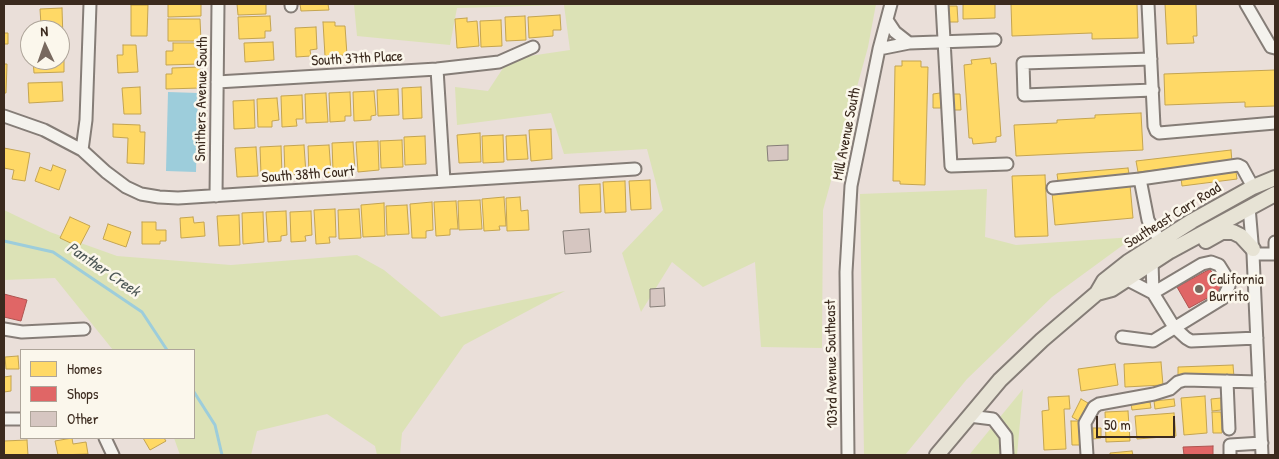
<!DOCTYPE html>
<html>
<head>
<meta charset="utf-8">
<style>
  body { margin:0 }
  #map { position:relative; width:1279px; height:459px; overflow:hidden; background:#eadfd9; font-family:"Patrick Hand",sans-serif }
  canvas { display:block }
  .frame { position:absolute; inset:0; border:5px solid #3b2a1e; pointer-events:none }
  .legend { position:absolute; left:20px; top:349px; width:175px; height:90px; box-sizing:border-box; background:#fbf7ec; border:1px solid #aea59a; margin:0; padding:6px 9px; list-style:none; font-size:15px; color:#3b2a1e }
  .legend li { display:flex; align-items:center; gap:10px; height:25px }
  .legend b { width:25px; border:1px solid #aea59a }
  .north { position:absolute; left:20px; top:20px; width:50px; height:50px; box-sizing:border-box; background:#fbf7ec; border:1px solid #aea59a; border-radius:50%; rotate:357deg; font-size:14px; font-weight:700; line-height:20px; text-align:center; color:#3b2a1e }
  .north::after { content:''; display:block; margin:auto; width:18px; height:22px; background:#78695f; clip-path:polygon(50% 0,100% 100%,50% 72%,0 100%) }
  .scale { position:absolute; left:1096px; top:416px; width:79px; height:22px; box-sizing:border-box; border:2px solid #3b2a1e; border-top:0; padding-left:6px; font-size:15px; line-height:18px; white-space:nowrap; color:#3b2a1e; -webkit-text-stroke:4px #fbf7ec; paint-order:stroke }
</style>
</head>
<body>
<div id="map">
<canvas width="1279" height="459"></canvas>
<div class="frame"></div>
<ul class="legend">
<li><b style="height:14px;background:#ffd966"></b>Homes</li>
<li><b style="height:14px;background:#e06666"></b>Shops</li>
<li><b style="height:14px;background:#d6c6c1"></b>Other</li>
</ul>
<div class="north">N</div>
<div class="scale">50 m</div>
</div>
<script>
const ctx = document.querySelector('canvas').getContext('2d');
ctx.lineJoin = 'round';
function fillPath(path, color) {
  ctx.fillStyle = color;
  ctx.fill(path, 'evenodd');
}
function toPath(rows) {
  const path = new Path2D();
  for (const r of rows) {
    path.moveTo(r[0], r[1]);
    for (let i = 2; i < r.length; i += 2) path.lineTo(r[i], r[i + 1]);
  }
  return path;
}
function strokePath(path, color, width, dash) {
  ctx.strokeStyle = color;
  ctx.lineWidth = width;
  ctx.lineCap = dash ? 'butt' : 'round';
  ctx.setLineDash(dash || []);
  ctx.stroke(path);
}
function drawText(font, color, halo, rows, align = 'center') {
  ctx.font = font + ' "Patrick Hand",sans-serif';
  ctx.lineWidth = 5;
  ctx.setLineDash([]);
  ctx.textBaseline = 'middle';
  ctx.strokeStyle = halo;
  ctx.fillStyle = color;
  for (const [text, x, y, turn = 0] of rows) {
    ctx.save();
    ctx.translate(x, y);
    ctx.rotate((+turn || 0) * Math.PI / 180);
    ctx.textAlign = isNaN(turn) ? turn : align;
    if (halo) ctx.strokeText(text, 0, 0);
    ctx.fillText(text, 0, 0);
    ctx.restore();
  }
}
const green = toPath([
  [354,4,876,4,868,47,823,210,822,348,761,347,755,262,703,287,672,262,641,312,622,253,663,210,647,149,564,154,551,113,457,125,455,87,488,91,509,59,570,50,564,5,457,8,450,45,357,36],
  [987,189,985,237,1016,245,1134,237,1052,297,967,379,905,455,864,455,860,194],
  [4,210,50,232,117,256,231,265,357,255,384,270,441,317,565,291,464,345,402,433,400,455,377,455,375,446,327,414,257,431,251,455,180,455,174,438,194,438,194,350,113,350,55,278,4,280],
  [1023,389,1017,455,969,455]
]);
const water = toPath([
  [168,92,198,93,196,172,166,171]
]);
const homes = toPath([
  [168,4,201,4,201,16,168,17,168,4],
  [237,4,266,4,266,14,238,15,237,4],
  [300,4,328,4,329,10,301,11,300,4],
  [963,4,995,4,995,18,963,19,963,4],
  [1011,4,1137,4,1138,38,1092,39,1092,33,1012,36,1011,4],
  [1165,4,1196,4,1197,36,1193,36,1194,43,1167,44,1165,4],
  [131,5,148,5,147,36,131,36,131,5],
  [949,6,957,6,958,22,949,22,949,6],
  [62,8,63,39,60,39,60,30,36,30,36,25,41,25,40,9,62,8],
  [560,15,561,30,553,30,553,36,529,38,528,17,560,15],
  [270,16,271,31,265,31,265,38,239,39,238,17,270,16],
  [525,16,526,40,506,41,505,17,525,16],
  [467,18,467,22,477,21,479,46,457,48,455,19,467,18],
  [168,19,200,19,201,41,168,41,168,19],
  [501,20,502,46,481,47,480,21,501,20],
  [323,22,335,22,335,26,345,26,347,55,325,56,323,22],
  [316,27,317,49,310,50,311,56,296,57,295,28,316,27],
  [4,33,8,33,8,44,4,44,4,33],
  [273,42,274,60,245,62,244,43,273,42],
  [173,43,200,43,200,64,166,65,166,51,173,51,173,43],
  [123,45,136,45,138,72,118,73,117,55,123,55,123,45],
  [990,58,991,64,996,63,1001,136,996,137,996,142,973,144,972,138,969,138,964,65,972,64,971,60,990,58],
  [64,59,64,72,34,73,33,60,64,59],
  [902,61,921,61,921,67,928,67,925,185,900,184,900,181,893,181,895,66,902,66,902,61],
  [4,64,7,64,6,93,4,93,4,64],
  [200,67,200,88,166,89,166,74,172,74,172,68,200,67],
  [1275,70,1275,106,1245,107,1245,102,1165,105,1164,74,1275,70],
  [62,82,63,101,29,103,28,83,62,82],
  [140,87,141,114,124,114,122,88,140,87],
  [421,87,422,118,403,119,402,88,421,87],
  [398,89,399,115,378,116,377,90,398,89],
  [374,91,376,115,371,116,371,120,354,121,353,92,374,91],
  [350,92,351,116,345,116,345,121,330,122,329,93,350,92],
  [326,93,328,122,306,123,305,94,326,93],
  [940,93,941,108,933,108,933,94,940,93],
  [953,94,960,94,961,110,954,110,953,94],
  [302,95,303,119,296,119,297,126,282,127,281,96,302,95],
  [277,98,279,120,272,121,272,127,258,127,257,99,277,98],
  [254,100,255,128,234,129,233,101,254,100],
  [1141,113,1143,150,1016,156,1014,125,1057,123,1057,120,1095,118,1095,115,1141,113],
  [113,124,140,125,140,132,145,132,144,164,127,163,128,138,113,137,113,124],
  [551,129,552,159,531,161,529,130,551,129],
  [480,133,481,162,459,163,457,135,480,133],
  [503,135,504,162,483,163,482,136,503,135],
  [526,135,528,159,507,160,506,136,526,135],
  [425,136,426,164,405,165,404,137,425,136],
  [402,140,403,167,381,168,380,141,402,140],
  [378,141,379,170,358,172,356,142,378,141],
  [353,142,355,170,333,171,332,143,353,142],
  [304,145,306,174,285,175,284,146,304,145],
  [329,145,331,173,309,174,308,146,329,145],
  [281,146,282,174,261,175,260,147,281,146],
  [256,147,258,176,237,177,235,148,256,147],
  [4,148,30,153,25,181,12,179,14,170,4,168,4,148],
  [1231,150,1232,162,1138,172,1136,161,1231,150],
  [53,165,66,170,59,190,35,181,40,167,51,171,53,165],
  [1128,168,1129,174,1058,181,1057,174,1128,168],
  [1236,172,1237,179,1182,186,1181,178,1236,172],
  [1045,175,1048,236,1015,237,1012,176,1045,175],
  [650,180,651,209,631,210,629,181,650,180],
  [625,181,626,212,605,213,603,182,625,181],
  [600,184,601,212,580,213,579,185,600,184],
  [1130,185,1133,218,1055,225,1052,192,1130,185],
  [504,197,506,226,499,226,500,230,484,231,482,199,504,197],
  [520,197,521,211,528,210,529,230,507,231,506,198,520,197],
  [480,200,482,229,459,230,458,201,480,200],
  [456,201,458,229,450,229,450,235,436,236,434,202,456,201],
  [432,202,433,230,426,231,426,238,412,238,410,204,432,202],
  [384,203,385,236,363,237,361,205,384,203],
  [407,205,409,234,387,235,386,206,407,205],
  [335,209,336,237,329,237,330,243,316,244,314,210,335,209],
  [359,209,361,238,339,239,338,210,359,209],
  [286,211,287,235,281,236,281,241,268,242,266,212,286,211],
  [311,211,312,235,305,236,306,241,291,242,290,212,311,211],
  [263,212,264,242,243,244,242,213,263,212],
  [239,215,240,245,219,246,217,216,239,215],
  [70,217,90,226,79,247,60,238,70,217],
  [193,217,194,223,204,222,205,236,181,238,180,218,193,217],
  [142,222,156,222,156,230,166,230,166,241,160,241,160,244,142,244,142,222],
  [108,224,131,232,126,247,103,239,108,224],
  [18,356,19,369,6,369,5,357,18,356],
  [1161,362,1163,385,1125,387,1124,364,1161,362],
  [1115,364,1118,385,1081,391,1078,369,1115,364],
  [1233,365,1234,377,1178,379,1178,367,1233,365],
  [11,376,11,391,4,392,4,377,11,376],
  [1069,396,1070,409,1064,409,1066,449,1044,450,1042,411,1049,410,1048,397,1069,396],
  [1205,396,1207,433,1184,435,1181,398,1205,396],
  [1221,398,1221,410,1212,411,1211,399,1221,398],
  [1081,399,1088,403,1079,421,1072,417,1081,399],
  [1174,399,1175,406,1155,409,1154,401,1174,399],
  [1150,402,1151,408,1132,410,1131,404,1150,402],
  [1128,411,1130,441,1106,442,1105,412,1128,411],
  [1212,412,1221,412,1222,433,1213,433,1212,412],
  [1174,413,1176,436,1137,439,1135,416,1174,413],
  [1071,421,1079,421,1080,445,1072,445,1071,421],
  [1093,428,1101,428,1101,438,1093,439,1093,428],
  [72,438,73,444,86,442,88,454,58,455,55,441,72,438],
  [143,438,164,438,166,441,150,450,143,438],
  [27,440,28,455,4,455,4,441,27,440],
  [1132,451,1133,455,1110,455,1110,453,1132,451]
]);
const shops = toPath([
  [1210,269,1222,290,1189,308,1177,287,1210,269],
  [4,294,27,300,21,321,4,317,4,294],
  [1213,446,1213,455,1184,455,1183,447,1213,446]
]);
const stream = toPath([
  [4,241,53,252,142,312,167,350],
  [194,392,215,425,222,455]
]);
const building = toPath([
  [788,145,788,160,768,161,767,146,788,145],
  [589,229,591,252,565,254,563,231,589,229],
  [664,288,665,306,650,307,650,289,664,288]
]);
const minor = toPath([
  [291,4,291,6],
  [942,4,951,166,1007,164],
  [1148,4,1154,126,1156,131,1159,133,1275,123],
  [1246,4,1271,47,1275,48],
  [909,43,995,40],
  [879,49,909,43,895,32,887,20],
  [1151,59,1023,63,1024,95,1153,90],
  [437,69,444,181],
  [217,82,437,69,499,62,533,47],
  [4,116,44,130,82,150,106,172,126,187,141,194,159,197,178,198,635,169],
  [82,150,86,120,90,4],
  [1053,188,1140,179],
  [216,196,218,4],
  [1249,207,1253,254,1262,455],
  [1160,241,1148,220,1140,179,1238,165,1242,167,1253,187],
  [1253,254,1275,254,1275,242],
  [1152,262,1153,293,1174,327,1186,338,1191,341,1257,338],
  [1126,279,1153,293],
  [4,329,22,332,84,329],
  [1122,337,1153,341,1223,298,1229,286,1229,281,1219,265,1211,262,1202,264,1153,293],
  [1227,381,1229,429],
  [969,416,993,419,1006,436,1007,455],
  [4,419,21,419],
  [105,438,113,455],
  [848,455,846,272,851,186,879,49,891,4],
  [1087,455,1085,423,1094,407,1099,404,1154,394,1170,389,1178,382,1185,380,1259,382],
  [1230,455,1230,445,1262,443]
]);
const major = toPath([
  [1206,241,1222,232,1233,232,1241,236,1253,249],
  [1097,293,1112,289,1170,251,1275,194],
  [937,455,1000,380,1042,340,1097,293,1104,281,1128,262,1192,221,1253,187,1275,178]
]);
const markers = [
  [1199,289,5,"#78695f"]
];
const streetNames = [
  ["South 37th Place",357,59,-3],
  ["Smithers Avenue South",202,99,-89],
  ["Mill Avenue South",847,134,-79],
  ["South 38th Court",308,175,-4],
  ["Southeast Carr Road",1173,216,-32],
  ["103rd Avenue Southeast",832,364,-91]
];
const poiNames = [
  ["California",1209,280],
  ["Burrito",1209,297]
];
const waterNames = [
  ["Panther Creek",103,270,34]
];
fillPath(green, '#dce2b6');
fillPath(water, '#9dcddb');
fillPath(homes, '#ffd966');
strokePath(homes, '#c4a450', 1);
fillPath(shops, '#e06666');
strokePath(shops, '#ae5450', 1);
strokePath(stream, '#9dcddb', 3);
fillPath(building, '#d6c6c1');
strokePath(building, '#857d77', 1);
strokePath(minor, '#857d77', 15);
strokePath(major, '#857d77', 18);
strokePath(minor, '#f4f2ed', 11);
strokePath(major, '#e7e3d5', 14);
for (const [x, y, r, color] of markers) {
  const dot = new Path2D();
  dot.arc(x, y, r, 0, 2 * Math.PI);
  ctx.fillStyle = color;
  ctx.fill(dot);
  strokePath(dot, '#fbf7ec', 2);
}
drawText('15px', '#3b2a1e', '#fbf7ec', streetNames);
drawText('15px', '#3b2a1e', '#fbf7ec', poiNames, 'left');
drawText('italic 16px', '#4e5857', '#fbf7ec', waterNames);
</script>
</body>
</html>
